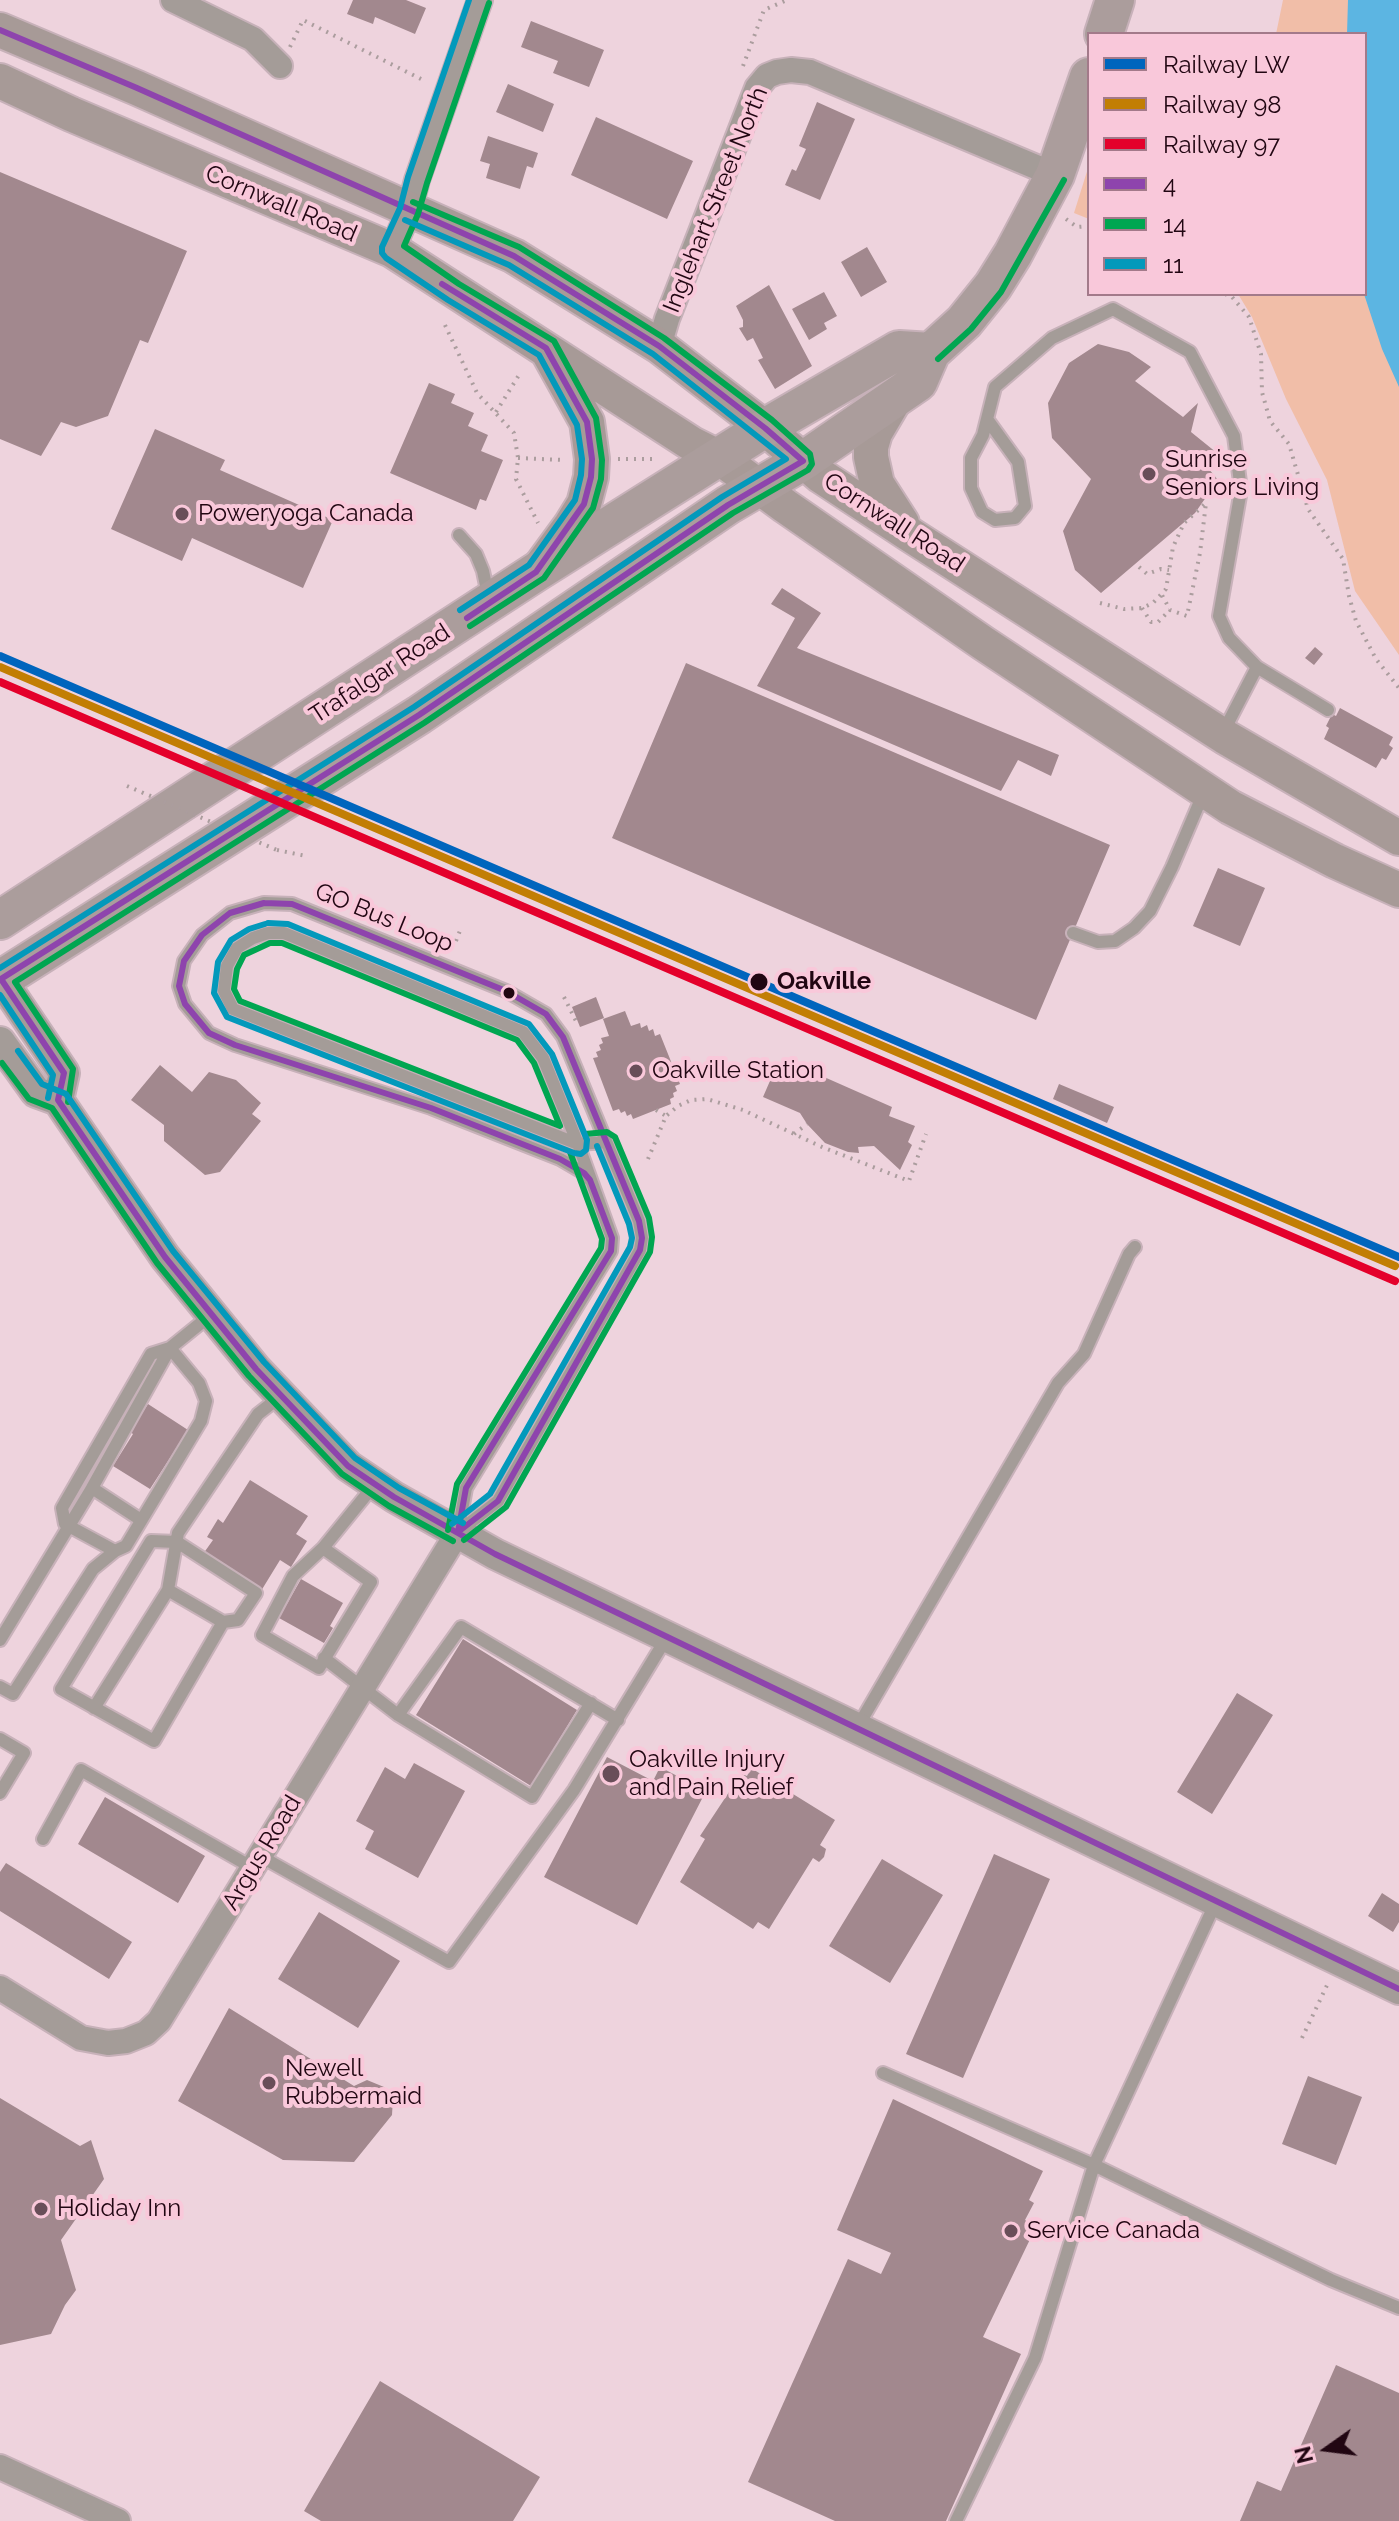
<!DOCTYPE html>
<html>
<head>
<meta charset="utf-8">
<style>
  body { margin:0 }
  #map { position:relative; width:1399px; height:2521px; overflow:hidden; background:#eed3dd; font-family:Raleway,sans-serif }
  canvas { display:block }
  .legend { position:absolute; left:1087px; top:32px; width:280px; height:264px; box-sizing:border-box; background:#f9c8da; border:2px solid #a37a8a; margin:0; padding:10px 14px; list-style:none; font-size:24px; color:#210612 }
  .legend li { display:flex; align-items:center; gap:16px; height:40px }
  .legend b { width:40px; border:2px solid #a37a8a }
  .north { position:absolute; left:1287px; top:2409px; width:80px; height:80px; -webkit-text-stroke:6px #f9c8da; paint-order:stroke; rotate:256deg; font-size:22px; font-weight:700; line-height:32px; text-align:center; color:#210612 }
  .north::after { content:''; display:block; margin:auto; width:28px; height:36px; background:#210612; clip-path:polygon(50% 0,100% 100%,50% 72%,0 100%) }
</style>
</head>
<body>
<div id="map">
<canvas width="1399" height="2521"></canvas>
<ul class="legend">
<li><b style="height:10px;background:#0065bd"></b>Railway LW</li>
<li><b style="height:10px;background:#c27e04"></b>Railway 98</li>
<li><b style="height:10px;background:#e4002b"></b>Railway 97</li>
<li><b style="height:10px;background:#8e44ad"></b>4</li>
<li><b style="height:10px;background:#00a651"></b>14</li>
<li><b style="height:10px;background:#0399bb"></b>11</li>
</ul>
<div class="north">N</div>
</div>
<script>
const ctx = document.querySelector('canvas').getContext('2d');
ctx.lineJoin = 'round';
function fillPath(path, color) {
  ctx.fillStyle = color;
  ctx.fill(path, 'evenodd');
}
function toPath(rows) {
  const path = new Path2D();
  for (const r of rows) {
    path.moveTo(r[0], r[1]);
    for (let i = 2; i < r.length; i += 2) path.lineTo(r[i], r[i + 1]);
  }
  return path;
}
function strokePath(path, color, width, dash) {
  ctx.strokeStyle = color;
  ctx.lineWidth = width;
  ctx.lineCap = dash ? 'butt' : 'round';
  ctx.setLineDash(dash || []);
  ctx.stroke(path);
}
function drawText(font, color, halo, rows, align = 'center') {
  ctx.font = font + ' Raleway,sans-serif';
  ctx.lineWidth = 8;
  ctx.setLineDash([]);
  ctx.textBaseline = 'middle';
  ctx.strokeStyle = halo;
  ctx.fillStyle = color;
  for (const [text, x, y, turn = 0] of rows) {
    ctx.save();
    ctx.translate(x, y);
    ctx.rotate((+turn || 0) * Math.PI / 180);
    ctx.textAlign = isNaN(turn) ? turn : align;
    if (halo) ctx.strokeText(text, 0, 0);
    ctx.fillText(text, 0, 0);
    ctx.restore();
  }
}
const green = toPath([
  [1283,0,1399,0,1399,655,1355,591,1327,480,1286,399,1252,317,1238,294,1365,294,1365,34,1276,34],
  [1089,165,1089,219,1074,213]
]);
const water = toPath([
  [1348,0,1399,0,1399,387,1382,349,1364,294,1365,34,1347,34]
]);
const building = toPath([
  [353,0,406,0,426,8,415,34,375,17,373,24,347,14],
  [531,21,604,50,589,87,553,73,558,61,521,47],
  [508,84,554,104,543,132,496,112],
  [817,102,855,119,820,200,785,185,792,169,796,171,806,149,799,146],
  [596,117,693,161,667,219,571,175],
  [488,136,538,153,533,168,527,166,520,189,486,178,490,164,480,161],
  [0,172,187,251,148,343,140,340,108,416,76,427,61,422,41,456,0,439],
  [867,247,887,282,861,297,841,262],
  [769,285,812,366,775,389,758,360,763,358,753,338,747,341,739,328,743,327,743,320,736,306],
  [824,292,837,316,824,323,827,329,809,340,792,309],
  [1098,344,1129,352,1151,367,1135,381,1183,417,1198,403,1191,432,1217,453,1208,468,1218,480,1195,513,1101,593,1075,570,1063,531,1091,479,1052,438,1048,403,1069,363],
  [429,383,455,394,451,403,474,413,468,426,488,435,481,451,503,460,486,501,480,499,476,510,390,473],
  [155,429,225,460,220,470,333,520,303,588,192,538,182,561,111,529],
  [782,588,821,613,797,648,1059,755,1051,776,1018,760,1001,791,757,686,795,618,771,604],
  [1315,647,1323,654,1314,665,1305,658],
  [686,663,1110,845,1036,1020,612,838],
  [1340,708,1393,737,1389,745,1393,748,1386,760,1382,758,1376,768,1324,739,1329,728,1326,726,1332,714,1336,716],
  [1218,868,1265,888,1240,946,1193,926],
  [596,997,604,1018,580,1027,572,1007],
  [625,1011,631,1026,640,1023,641,1028,647,1025,649,1031,653,1029,655,1036,660,1034,680,1084,675,1086,677,1091,673,1093,674,1097,670,1099,671,1104,633,1119,631,1114,627,1116,625,1111,621,1113,619,1109,613,1111,593,1058,598,1057,596,1052,601,1050,599,1045,603,1043,601,1038,609,1036,603,1019],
  [160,1065,192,1092,209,1072,236,1080,261,1103,252,1114,261,1121,220,1172,205,1175,164,1141,164,1125,131,1100],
  [776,1067,801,1078,806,1069,892,1107,889,1116,915,1126,908,1142,912,1145,900,1170,874,1146,858,1147,859,1153,848,1152,825,1143,807,1124,800,1113,763,1097],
  [1059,1084,1114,1107,1107,1123,1053,1099],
  [148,1404,188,1430,150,1489,113,1466,133,1434,130,1432],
  [250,1480,308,1516,296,1534,307,1541,291,1567,280,1560,261,1591,203,1554,213,1540,207,1537,218,1519,223,1523],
  [301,1579,343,1603,330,1626,333,1628,324,1643,279,1618],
  [463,1639,577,1710,531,1786,416,1715],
  [1237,1693,1273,1715,1212,1814,1177,1792],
  [607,1757,653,1781,660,1767,706,1791,637,1925,544,1877],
  [414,1763,465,1791,418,1878,365,1849,374,1831,356,1821,385,1767,405,1779],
  [751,1768,835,1820,820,1845,826,1849,824,1857,819,1862,813,1858,769,1929,758,1922,753,1929,680,1882,705,1839,700,1836,729,1792,733,1793,742,1774,747,1776],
  [105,1797,205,1856,178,1903,78,1844],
  [994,1854,1050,1879,963,2078,906,2054],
  [882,1859,943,1895,890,1983,829,1946],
  [6,1863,132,1942,109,1979,0,1911,0,1872],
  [1382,1893,1399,1904,1399,1922,1393,1932,1368,1916],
  [319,1912,400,1961,358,2028,278,1979],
  [229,2008,354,2086,367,2080,384,2087,393,2098,392,2115,354,2162,283,2160,178,2101],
  [1308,2076,1362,2097,1336,2165,1282,2144],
  [0,2098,80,2146,91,2140,104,2179,61,2240,76,2290,65,2305,51,2334,0,2345],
  [893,2099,1043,2171,1029,2200,1034,2203,1025,2220,1028,2222,1026,2227,1034,2231,983,2337,1021,2354,946,2521,835,2521,748,2482,848,2259,881,2274,891,2253,837,2230],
  [1336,2365,1399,2393,1399,2521,1240,2521,1257,2481,1281,2491],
  [380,2381,540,2477,513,2521,321,2521,304,2511]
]);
const path = toPath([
  [290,47,303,20,421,79],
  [743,66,764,10,787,0],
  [1066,219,1077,227,1089,226],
  [1225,294,1232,297,1249,317,1261,354,1262,392,1270,421,1289,444,1308,509,1343,559,1349,596,1356,621,1376,659,1399,688],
  [445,325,477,393,514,433,518,458,516,479,538,523],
  [496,412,519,375],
  [518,458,564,460],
  [618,459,657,459],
  [1139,567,1147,574,1161,569,1169,570],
  [1100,603,1124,609,1142,608,1153,603,1166,589,1173,547,1184,523,1206,503,1200,553,1187,616,1170,610,1162,595],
  [1142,608,1151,622,1158,622,1170,610],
  [277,850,306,856],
  [456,941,461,928],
  [564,997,578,1025],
  [656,1110,666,1116],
  [794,1134,807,1124],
  [648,1159,666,1116,678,1106,691,1100,707,1099,743,1110,822,1147,909,1181,926,1134],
  [1302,2038,1329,1981]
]);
const service = toPath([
  [987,419,1018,462,1025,506,1015,518,995,520,982,512,971,488,971,458,983,435,995,387,1052,338,1113,309,1190,352,1234,436,1241,490,1219,616,1229,638,1257,667,1328,710],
  [459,535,476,554,483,571,488,595],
  [1226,732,1229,721,1257,667],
  [1073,933,1098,942,1115,941,1134,928,1150,911,1172,867,1204,792],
  [170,1348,199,1383,206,1401,201,1421,126,1546,115,1551,65,1524,62,1508,151,1354,170,1348],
  [141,1520,92,1488,170,1348,212,1314],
  [458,1532,498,1501,640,1250,642,1238,639,1221,563,1037,546,1014,506,991,292,904,264,903,230,913,202,935,184,961,179,986,185,1004,209,1033,235,1045,431,1108,560,1159,584,1173,590,1180],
  [458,1532,466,1488,611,1251,612,1238,578,1144,543,1058,523,1032,284,933,268,933,253,938,237,948,227,966,224,991,233,1009,578,1144,606,1142],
  [323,1548,371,1582,319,1668,262,1635,293,1576,323,1548,375,1484],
  [168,1590,223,1622,154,1741,61,1689,151,1541,177,1542,256,1593,238,1620,223,1622],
  [0,1640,92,1488],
  [324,1658,398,1715,532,1797,591,1703],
  [0,1687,13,1694,93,1569,115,1551],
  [94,1708,168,1590,178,1533,258,1414,281,1396],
  [398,1715,461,1627,618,1720],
  [857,1728,1058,1383,1084,1354,1129,1254,1135,1247],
  [0,1739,24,1753,0,1793],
  [43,1839,81,1770,253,1868],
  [260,1856,449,1962,574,1790,667,1637],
  [883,2073,1094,2165,1331,2280,1399,2308],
  [956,2521,1035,2358,1094,2165,1216,1902]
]);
const minor = toPath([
  [173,0,253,39,280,66],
  [392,250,409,211,417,180,480,0],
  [659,346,667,319,757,88,767,76,777,72,791,70,810,72,1055,175],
  [0,1988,81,2038,108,2043,126,2041,146,2033,159,2021,458,1532],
  [0,2467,118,2521]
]);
const tertiary = toPath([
  [0,978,64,1073,58,1100],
  [0,1042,36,1092,58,1100,165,1257,256,1369,348,1466,394,1497,495,1554,1399,1989]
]);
const secondary = toPath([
  [0,30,137,88,514,256,659,346,765,428,821,476,909,534,1225,737,1399,838],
  [0,81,71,114,392,250,692,444,720,458,785,506,983,643,1230,807,1335,861,1399,890],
  [895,399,875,433,871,447,871,457,877,484,902,523],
  [541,566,571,525,584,504,591,477,592,459,587,422,548,352]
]);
const primary = toPath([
  [1104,34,1115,0],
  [0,920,536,572,765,428,899,350,931,352],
  [0,980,419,715,728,505,803,461,918,382,931,352,964,322,993,286,1013,254,1055,175,1089,77]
]);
const pathBridge = toPath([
  [127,786,277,850]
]);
const bus1 = toPath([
  [0,30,137,88,514,256,659,346,765,428,803,461,728,505,419,715,1,979,64,1073,58,1100,165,1257,256,1369,348,1466,394,1497,495,1554,1399,1989],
  [442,284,546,348,587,422,592,459,591,477,584,504,536,572,467,618],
  [264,903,292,904,506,991,546,1014,563,1037,639,1221,642,1238,640,1250,498,1501,458,1532,466,1488,611,1251,612,1238,590,1180,584,1173,560,1159,431,1108,235,1045,209,1033,185,1004,179,986,184,961,202,935,230,913,264,903]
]);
const bus2 = toPath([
  [938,359,971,329,1001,292,1064,180],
  [470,626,544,578,593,508,601,479,602,460,596,418,554,341,459,284,404,246,418,214,427,183,489,3],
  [270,943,282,943,517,1040,534,1063,560,1126,240,1001,234,989,237,969,244,955,270,943],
  [2,1063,29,1099,52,1108,157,1263,249,1376,342,1474,389,1506,453,1541],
  [68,1102,73,1069,15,982,424,723,733,513,808,470,812,464,810,454,772,420,664,338,519,247,413,202],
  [448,1530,457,1484,601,1248,602,1239,570,1152],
  [464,1540,506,1507,650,1252,652,1237,649,1218,615,1137,607,1132,585,1134]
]);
const bus3 = toPath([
  [460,610,529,565,575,500,581,475,582,459,577,425,539,355,448,300,386,258,382,253,382,247,400,208,408,177,469,0],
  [265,924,249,929,231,940,218,962,214,993,227,1017,574,1153,581,1154,586,1150,587,1140,552,1054,529,1024,288,924,268,923],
  [0,968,414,707,722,497,786,459,653,354,509,265,405,220],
  [0,995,53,1075,48,1098],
  [18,1051,42,1084,66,1094,173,1251,264,1362,355,1458,399,1488,463,1523],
  [452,1524,490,1494,630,1247,632,1238,629,1224,597,1146]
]);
const rail1 = toPath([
  [0,656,1399,1257]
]);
const rail2 = toPath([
  [0,667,1395,1266]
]);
const rail3 = toPath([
  [0,682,1395,1281]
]);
const markers = [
  [1149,474,8,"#694e59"],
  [182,514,8,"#694e59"],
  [759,982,10,"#210612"],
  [509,993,7,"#210612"],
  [636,1071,8,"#694e59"],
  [611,1774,10,"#694e59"],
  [269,2083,8,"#694e59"],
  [41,2209,8,"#694e59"],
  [1011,2231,8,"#694e59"]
];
const streetNames = [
  ["Inglehart Street North",716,200,-68],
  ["Cornwall Road",281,204,23],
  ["Cornwall Road",894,523,33],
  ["Trafalgar Road",380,674,-33],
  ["GO Bus Loop",384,918,22],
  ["Argus Road",262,1853,-59]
];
const poiNames = [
  ["Sunrise",1165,460],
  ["Seniors Living",1165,488],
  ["Poweryoga Canada",198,514],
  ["Oakville Station",652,1071],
  ["Oakville Injury",629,1760],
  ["and Pain Relief",629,1788],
  ["Newell",285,2069],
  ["Rubbermaid",285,2097],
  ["Holiday Inn",57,2209],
  ["Service Canada",1027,2231]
];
const stopNames = [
  ["Oakville",777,982]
];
fillPath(green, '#f1bea8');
fillPath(water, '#5cb5e2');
fillPath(building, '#a2888e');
strokePath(service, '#c7b1b9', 16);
strokePath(minor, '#c7b1b9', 28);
strokePath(tertiary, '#c7b1b9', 34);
strokePath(secondary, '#c7b1b9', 38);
strokePath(primary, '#c7b1b9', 42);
strokePath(path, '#ab9d9e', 4, [2, 6]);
strokePath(service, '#a49c98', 12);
strokePath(minor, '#a49c98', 24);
strokePath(tertiary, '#a49c98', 30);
strokePath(secondary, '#a79a97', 34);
strokePath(primary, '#ab9d9c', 38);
strokePath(pathBridge, '#ab9d9e', 4, [2, 6]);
strokePath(bus1, '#8e44ad', 6);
strokePath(bus2, '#00a651', 6);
strokePath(bus3, '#0399bb', 6);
strokePath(rail1, '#0065bd', 8);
strokePath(rail2, '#c27e04', 8);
strokePath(rail3, '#e4002b', 8);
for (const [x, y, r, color] of markers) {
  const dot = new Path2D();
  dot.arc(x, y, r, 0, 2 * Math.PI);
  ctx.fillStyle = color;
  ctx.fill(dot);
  strokePath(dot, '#f9c8da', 3);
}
drawText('24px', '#210612', '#f9c8da', streetNames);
drawText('24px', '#210612', '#f9c8da', poiNames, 'left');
drawText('bold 24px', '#210612', '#f9c8da', stopNames, 'left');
</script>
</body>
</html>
